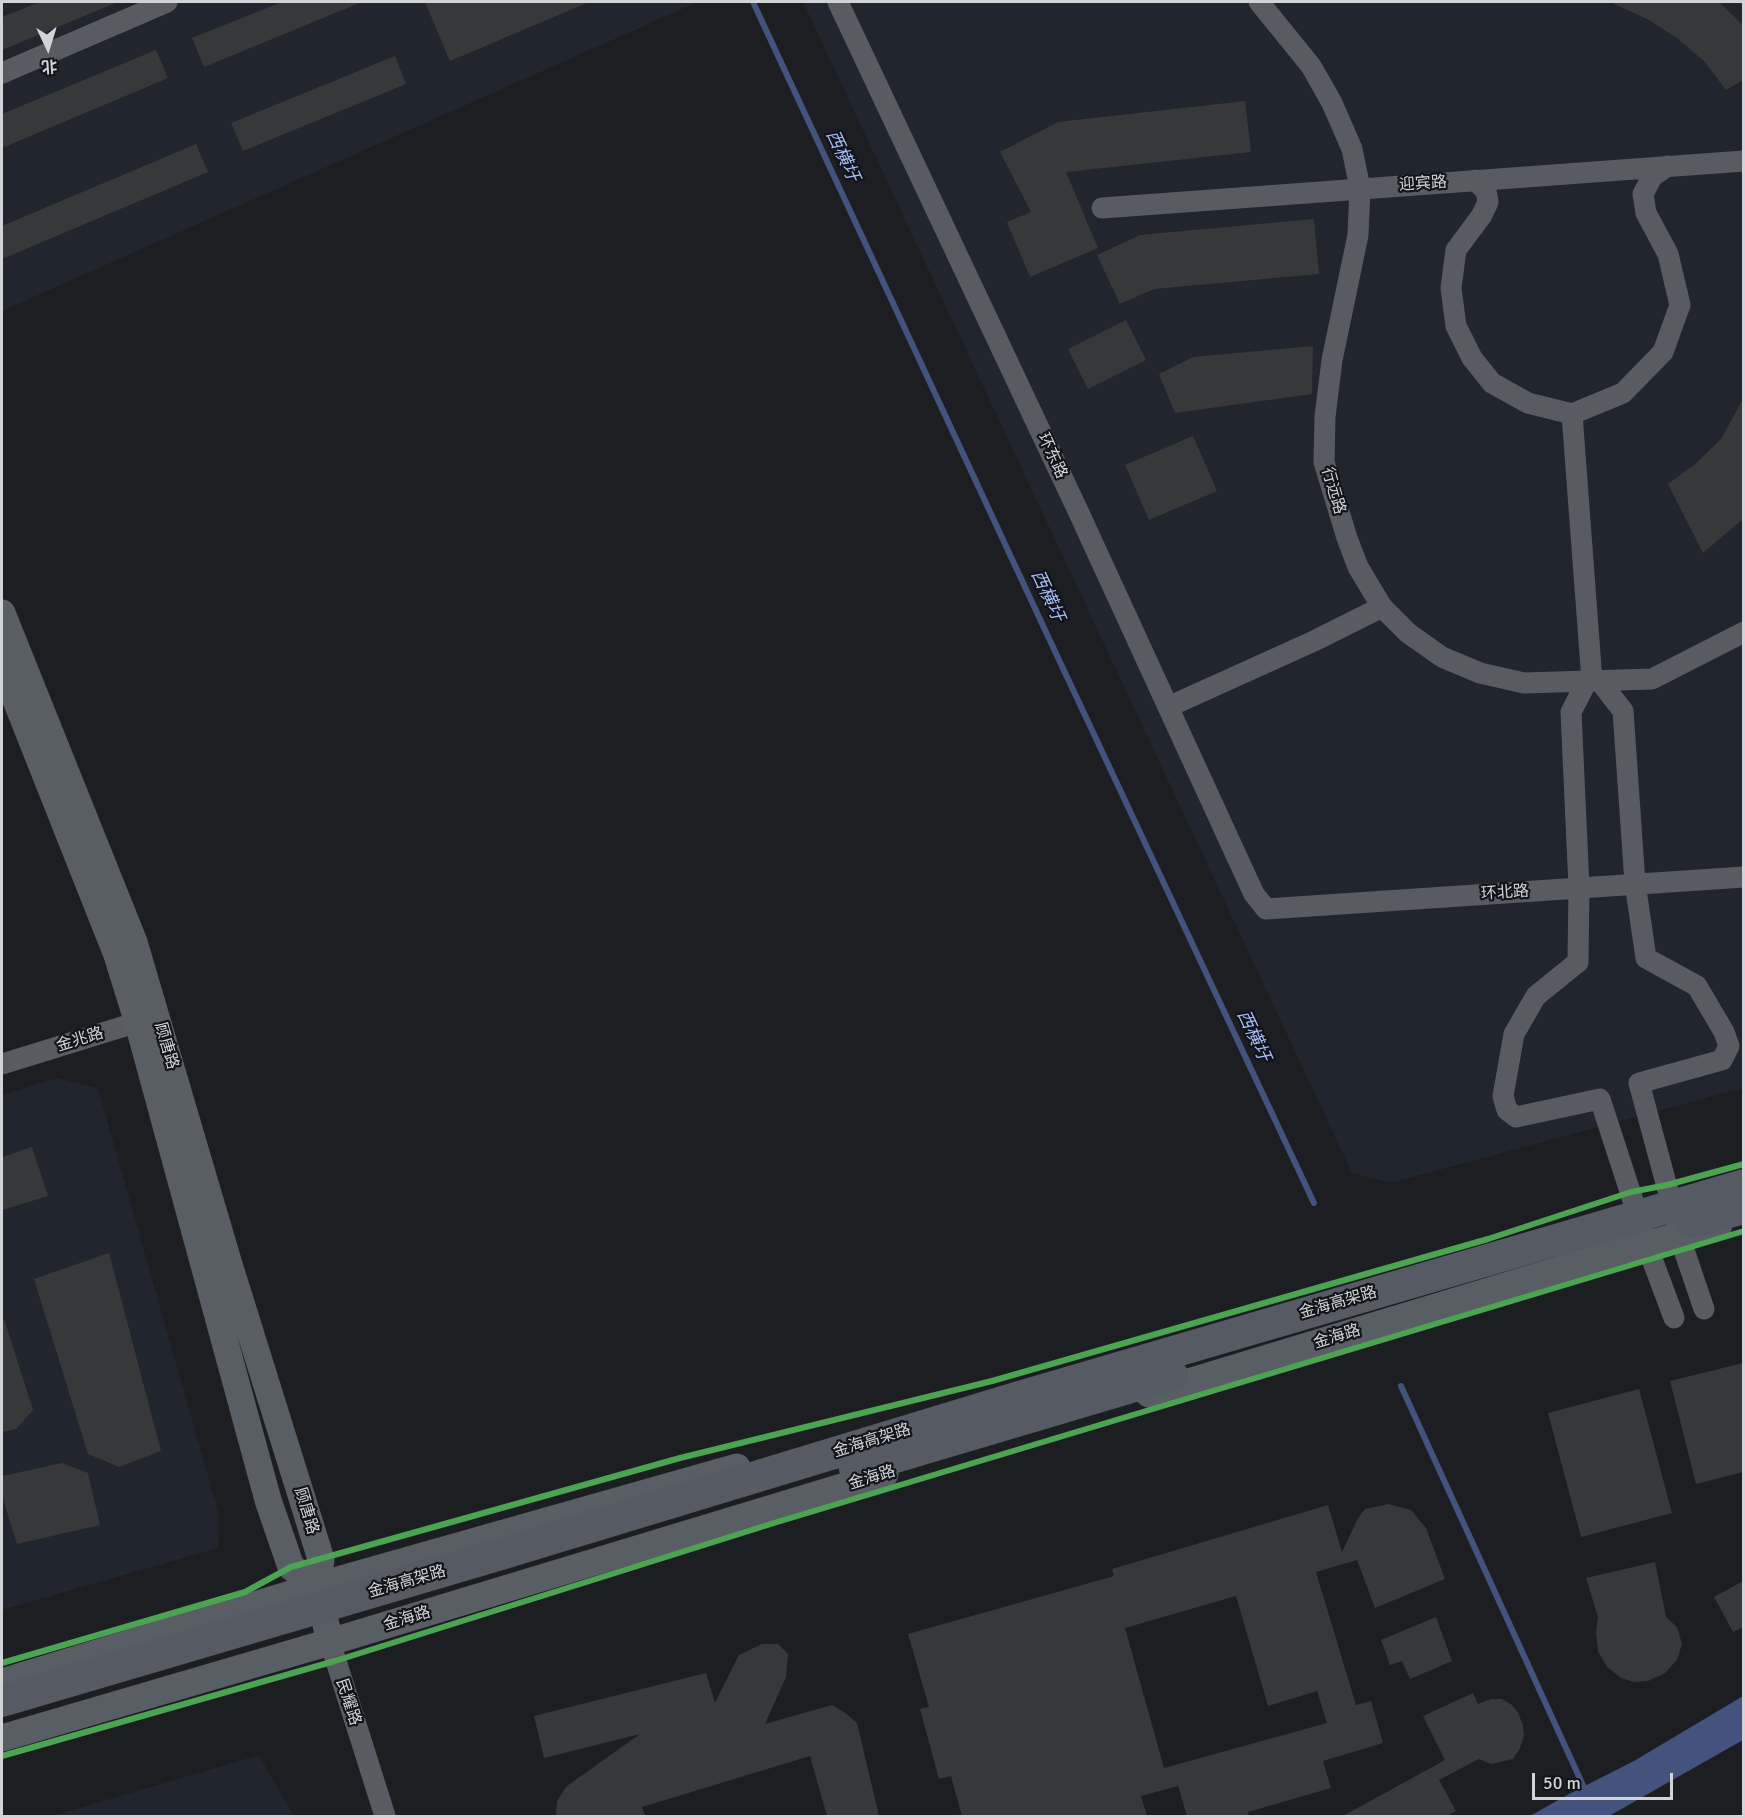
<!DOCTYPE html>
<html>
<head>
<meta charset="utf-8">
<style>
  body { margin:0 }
  #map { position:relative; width:1745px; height:1818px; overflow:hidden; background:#1c1e21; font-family:Signika,"Noto Sans SC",sans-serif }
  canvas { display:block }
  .frame { position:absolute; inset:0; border:3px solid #d1d3d6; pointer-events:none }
  .north { position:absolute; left:18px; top:18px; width:60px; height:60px; -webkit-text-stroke:4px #121419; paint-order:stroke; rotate:176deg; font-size:16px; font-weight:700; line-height:24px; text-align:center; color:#d1d3d6 }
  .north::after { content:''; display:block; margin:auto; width:21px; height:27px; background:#d1d3d6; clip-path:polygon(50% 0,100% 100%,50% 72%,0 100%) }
  .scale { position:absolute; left:1532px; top:1773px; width:141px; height:27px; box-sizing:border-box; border:3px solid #d1d3d6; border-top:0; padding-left:8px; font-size:18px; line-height:21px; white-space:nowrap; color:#d1d3d6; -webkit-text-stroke:4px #121419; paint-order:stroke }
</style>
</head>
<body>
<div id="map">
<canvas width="1745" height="1818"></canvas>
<div class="frame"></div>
<div class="north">北</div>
<div class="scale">50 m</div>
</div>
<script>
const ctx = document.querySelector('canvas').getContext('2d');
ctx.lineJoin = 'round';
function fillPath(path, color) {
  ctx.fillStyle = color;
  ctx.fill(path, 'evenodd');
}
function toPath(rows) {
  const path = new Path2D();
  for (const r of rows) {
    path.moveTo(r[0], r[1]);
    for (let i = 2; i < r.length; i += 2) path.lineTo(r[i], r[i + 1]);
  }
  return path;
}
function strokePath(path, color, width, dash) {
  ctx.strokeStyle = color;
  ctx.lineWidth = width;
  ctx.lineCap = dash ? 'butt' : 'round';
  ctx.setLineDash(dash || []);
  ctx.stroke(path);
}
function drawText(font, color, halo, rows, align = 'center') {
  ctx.font = font + ' Signika,"Noto Sans SC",sans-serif';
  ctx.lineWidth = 4.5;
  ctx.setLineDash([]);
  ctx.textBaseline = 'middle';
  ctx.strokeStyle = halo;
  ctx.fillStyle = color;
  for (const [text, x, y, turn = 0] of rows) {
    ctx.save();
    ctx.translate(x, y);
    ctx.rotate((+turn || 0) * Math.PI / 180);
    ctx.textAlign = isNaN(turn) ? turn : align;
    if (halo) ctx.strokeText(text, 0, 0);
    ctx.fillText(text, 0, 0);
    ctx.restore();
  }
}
const built = toPath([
  [2,2,698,2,2,311],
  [803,2,1743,2,1743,1088,1391,1183,1352,1173],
  [57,1078,98,1088,219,1515,218,1548,2,1610,2,1095],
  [259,1755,294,1816,52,1816]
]);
const water = toPath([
  [1743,1696,1743,1740,1609,1816,1530,1816,1569,1794,1634,1761]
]);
const stream = toPath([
  [753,2,1045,630,1314,1203],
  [1401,1386,1586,1792]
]);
const building = toPath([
  [39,2,118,2,2,50,2,17],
  [282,2,362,2,204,67,192,38],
  [425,2,589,2,450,61],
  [1610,2,1719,2,1743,25,1743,80,1726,90,1705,62,1678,39,1649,20],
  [156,50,168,78,2,148,2,114],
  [395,56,406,84,243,151,231,123],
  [1245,101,1251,152,1066,172,1098,248,1030,277,1007,222,1031,212,1000,152,1058,122],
  [196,144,208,172,2,259,2,226],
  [1314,219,1319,274,1154,289,1120,304,1097,255,1140,235],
  [1126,320,1146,360,1088,389,1068,349],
  [1313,346,1312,394,1175,413,1159,374,1193,357],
  [1743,399,1743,519,1703,553,1668,484,1695,464,1721,439],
  [1193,436,1217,491,1149,520,1125,465],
  [32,1147,48,1196,2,1210,2,1157],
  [109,1253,161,1451,119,1467,88,1454,34,1279],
  [2,1319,4,1319,33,1410,16,1429,2,1432],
  [1743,1363,1743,1472,1696,1484,1670,1381],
  [1639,1389,1672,1513,1581,1537,1548,1413],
  [62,1463,88,1473,100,1525,17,1544,2,1496,2,1476],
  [1388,1504,1411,1510,1426,1528,1445,1579,1375,1608,1357,1560,1316,1572,1356,1705,1371,1701,1383,1743,1323,1761,1331,1788,1248,1812,1249,1816,1187,1816,1178,1786,1141,1796,1147,1816,962,1816,951,1776,939,1779,920,1709,929,1707,908,1634,1114,1576,1112,1569,1328,1505,1342,1552,1358,1518,1365,1509],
  [1236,1596,1268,1706,1317,1691,1327,1723,1164,1768,1125,1628],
  [1655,1562,1666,1617,1677,1627,1682,1644,1677,1660,1665,1673,1648,1681,1634,1682,1621,1678,1607,1667,1598,1651,1596,1633,1598,1617,1586,1578],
  [1743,1581,1743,1627,1733,1632,1714,1597],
  [1436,1617,1452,1661,1410,1679,1402,1661,1390,1665,1381,1640],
  [762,1644,778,1644,788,1654,786,1677,765,1724,832,1705,844,1712,857,1723,879,1816,827,1816,810,1756,642,1807,645,1816,556,1816,557,1801,567,1786,640,1734,544,1758,534,1716,706,1673,715,1703,739,1655],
  [1473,1693,1478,1704,1491,1699,1502,1699,1512,1705,1518,1713,1523,1725,1524,1736,1520,1748,1513,1759,1491,1764,1479,1759,1439,1780,1456,1811,1447,1816,1343,1816,1445,1760,1423,1716]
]);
const minor = toPath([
  [838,2,1079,513,1254,894,1266,909,1744,877],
  [1259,2,1311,66,1332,103,1352,149,1360,188,1358,235,1332,360,1325,417,1324,462,1347,538,1358,567,1382,607,1408,633,1442,657,1480,673,1524,683,1652,679,1744,632],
  [2,73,167,2],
  [1475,180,1486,191,1488,202,1482,215,1456,250,1451,288,1456,326,1472,358,1492,383,1528,403,1572,414],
  [1102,208,1744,161],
  [1599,680,1623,711,1635,883,1646,958,1697,986,1724,1032,1729,1046,1722,1060,1639,1083,1684,1250,1704,1309],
  [1587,681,1571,712,1579,887,1578,962,1536,996,1514,1034,1503,1096,1507,1110,1516,1117,1600,1099,1652,1259,1674,1318],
  [1592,681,1572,414,1623,393,1663,352,1680,305,1668,254,1646,213,1643,194,1652,177,1667,166],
  [1168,707,1314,641,1382,607],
  [2,1064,151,1018],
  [330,1642,385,1816]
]);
const major = toPath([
  [2,613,134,942,228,1261,321,1559,317,1586,330,1642],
  [2,665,117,955,138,1023,268,1500,291,1567,317,1586],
  [1149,1394,1621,1251,1719,1225],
  [2,1682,317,1586,737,1467],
  [2,1738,330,1642,885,1474]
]);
const highwayBridge = toPath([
  [1692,1222,1744,1208],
  [855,1469,1172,1375],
  [2,1701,498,1555,1019,1397,1744,1185]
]);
const cycleway = toPath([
  [2,1663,245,1592,291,1567,680,1458,992,1381,1488,1239,1631,1192,1667,1185,1744,1164],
  [2,1756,335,1661,774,1523,1744,1231]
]);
const streetNames = [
  ["迎宾路",1423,184,-4],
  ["环东路",1052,456,65],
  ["行远路",1333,491,74],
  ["环北路",1505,893,-4],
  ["金兆路",80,1040,-17],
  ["顾唐路",166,1046,74],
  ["金海高架路",1338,1303,-16],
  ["金海路",1337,1337,-17],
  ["金海高架路",872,1441,-17],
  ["金海路",872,1478,-17],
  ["顾唐路",306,1511,73],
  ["金海高架路",407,1582,-16],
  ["金海路",407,1619,-17],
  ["民耀路",348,1702,72]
];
const waterNames = [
  ["西横圩",842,156,65],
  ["西横圩",1047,596,65],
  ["西横圩",1253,1036,65]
];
fillPath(built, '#21252e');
fillPath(water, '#43537d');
strokePath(stream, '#43537d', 6);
fillPath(building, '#37383a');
strokePath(minor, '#585b62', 21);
strokePath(major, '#595d64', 27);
strokePath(highwayBridge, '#565a62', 32);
strokePath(cycleway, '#4ca352', 6);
drawText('16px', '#d1d3d6', '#121419', streetNames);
drawText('italic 18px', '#a7bef8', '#121419', waterNames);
</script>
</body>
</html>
